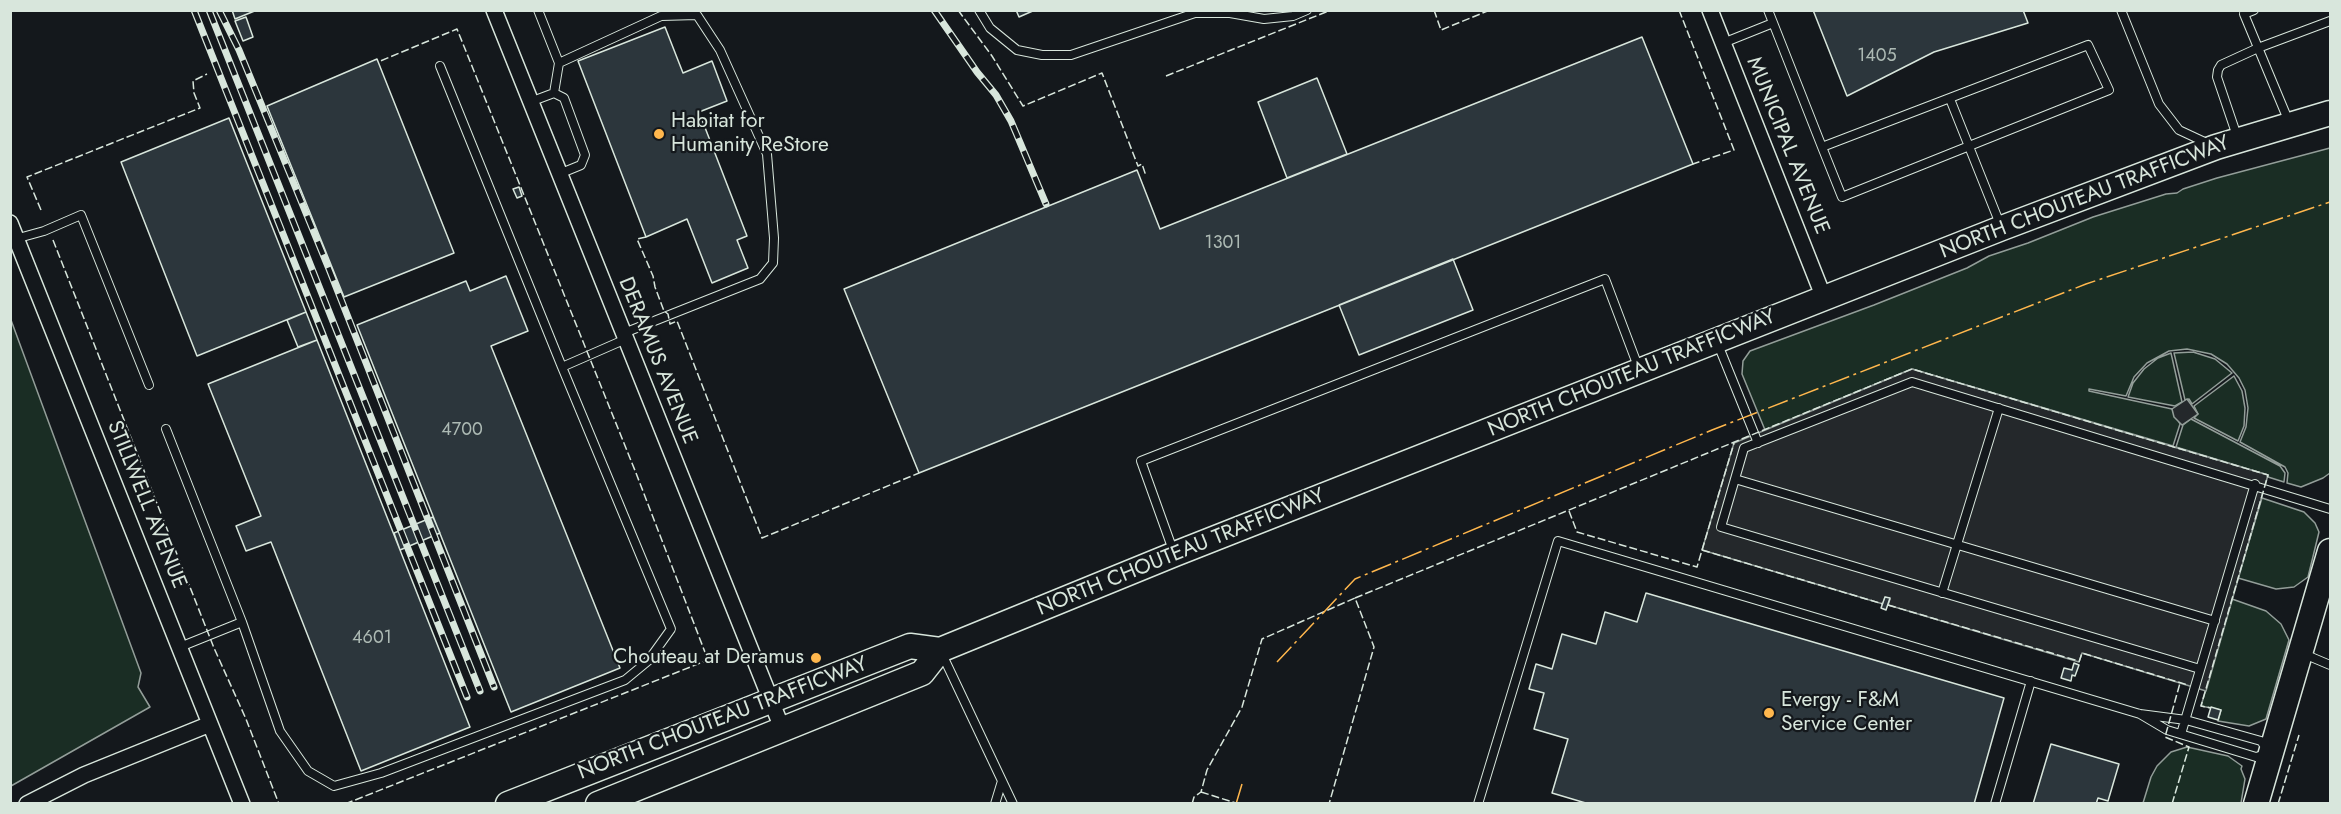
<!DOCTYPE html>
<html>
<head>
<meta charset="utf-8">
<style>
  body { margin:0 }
  #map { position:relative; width:2341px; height:814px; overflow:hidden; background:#14181c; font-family:Jost,sans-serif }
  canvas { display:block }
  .frame { position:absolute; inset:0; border:12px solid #d8e6dc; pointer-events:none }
</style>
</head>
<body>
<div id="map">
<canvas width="2341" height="814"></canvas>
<div class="frame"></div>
</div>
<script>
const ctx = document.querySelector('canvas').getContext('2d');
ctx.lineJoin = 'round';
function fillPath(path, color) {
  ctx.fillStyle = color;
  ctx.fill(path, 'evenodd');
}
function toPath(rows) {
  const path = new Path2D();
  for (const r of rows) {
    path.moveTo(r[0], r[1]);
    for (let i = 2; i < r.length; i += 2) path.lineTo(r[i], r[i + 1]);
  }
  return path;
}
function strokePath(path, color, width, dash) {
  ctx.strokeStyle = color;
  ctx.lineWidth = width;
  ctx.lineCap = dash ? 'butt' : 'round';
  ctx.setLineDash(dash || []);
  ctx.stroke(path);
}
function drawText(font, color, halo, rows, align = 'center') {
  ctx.font = font + ' Jost,sans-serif';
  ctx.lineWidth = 4.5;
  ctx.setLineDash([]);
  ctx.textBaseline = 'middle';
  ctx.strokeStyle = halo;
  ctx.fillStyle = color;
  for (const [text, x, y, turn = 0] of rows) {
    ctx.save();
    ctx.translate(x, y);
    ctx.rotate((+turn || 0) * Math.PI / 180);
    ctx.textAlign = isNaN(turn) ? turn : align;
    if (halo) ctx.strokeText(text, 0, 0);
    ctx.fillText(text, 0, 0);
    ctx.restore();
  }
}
const green = toPath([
  [2330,148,2330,473,2323,478,2301,487,2287,483,2288,473,2285,467,2240,442,2246,427,2248,408,2245,390,2239,378,2227,364,2211,354,2187,349,2169,351,2147,363,2134,377,2126,396,2089,389,2089,391,2172,409,2180,424,2173,446,1912,369,1765,430,1742,374,1743,361,1750,351,1874,305,1967,268,1989,256,2028,243,2093,217,2166,194,2177,193,2183,189,2217,178,2330,148],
  [11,320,141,673,138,687,150,707,11,786,11,320],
  [2193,352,2215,359,2232,373,2192,404,2189,399,2185,400,2174,353,2193,352],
  [2171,353,2182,402,2175,406,2128,397,2133,383,2144,369,2158,358,2171,353],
  [2234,376,2242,391,2245,408,2244,426,2238,441,2194,418,2198,414,2194,406,2234,376],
  [2191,419,2280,466,2285,473,2284,482,2268,477,2268,475,2176,447,2183,425,2191,419],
  [2262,498,2304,512,2315,523,2319,532,2308,577,2294,587,2276,589,2238,578,2262,498],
  [2232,599,2266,611,2281,624,2289,640,2266,719,2249,726,2218,721,2221,710,2201,706,2232,599],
  [2187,747,2228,756,2242,766,2241,769,2245,779,2241,803,2143,803,2151,777,2157,766,2171,752,2187,747]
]);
const parking = toPath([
  [1912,369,2268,475,2206,691,2082,653,2079,662,1888,605,1890,599,1887,598,1885,597,1883,604,1702,550,1734,443,1912,369],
  [2187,399,2198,414,2182,425,2174,417,2172,409,2187,399]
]);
const building = toPath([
  [232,10,257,10,235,19,232,10],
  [1016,10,1035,10,1019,17,1016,10],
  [1813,10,2023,10,2028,23,1934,52,1847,96,1813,10],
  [246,17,253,37,243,41,235,21,246,17],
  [665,27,683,73,712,61,727,101,699,112,747,236,737,240,748,268,712,283,687,219,646,237,578,61,665,27],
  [1642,37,1693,164,919,473,844,289,1137,170,1160,229,1642,37],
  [377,59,454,253,344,297,267,106,377,59],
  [1317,78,1347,154,1287,178,1258,102,1317,78],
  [229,118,306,312,197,356,121,162,229,118],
  [519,187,522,196,517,198,513,189,519,187],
  [1453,259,1473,310,1359,355,1339,305,1453,259],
  [506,276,528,331,491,346,620,668,511,712,357,325,466,281,470,291,506,276],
  [306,312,317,340,298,347,287,320,306,312],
  [317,340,470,727,361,771,271,542,246,551,236,526,261,516,208,384,317,340],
  [433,517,440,533,400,550,394,533,433,517],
  [1646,593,2004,698,1974,804,1589,804,1552,793,1568,739,1534,729,1544,693,1529,689,1536,664,1552,669,1562,634,1596,644,1605,612,1637,622,1646,593],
  [1885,597,1890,598,1886,610,1881,608,1885,597],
  [2074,663,2079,665,2075,676,2072,675,2071,681,2061,678,2064,668,2072,670,2074,663],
  [2211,707,2221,710,2218,720,2208,717,2211,707],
  [2051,744,2119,764,2108,801,2098,798,2096,804,2033,804,2051,744]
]);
const service = toPath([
  [538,10,559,63,661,16,697,15,720,50,767,154,774,238,773,263,760,279,624,333],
  [979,10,990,28,1017,50,1042,55,1071,55,1195,13,1230,13,1264,19,1293,16,1307,10],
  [1768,10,1822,147,1842,197,2109,90,2088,45,1822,147],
  [2121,10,2159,104,2179,130,2209,144],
  [2254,10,2244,14,2289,122],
  [1723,43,1773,23],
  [440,66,562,367,626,339],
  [554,93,559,63],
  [1950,99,2000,224],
  [530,102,554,93,564,98,585,155,581,165,559,174],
  [2238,139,2217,77,2218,70,2221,65,2258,48,2330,21],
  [15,239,44,231,81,215,149,385],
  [1717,342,1758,443],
  [166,429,242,622],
  [1735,479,2215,621],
  [1174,553,1141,461,1605,279,1639,369],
  [1942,593,1999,408],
  [180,647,242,622,280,731,308,771,334,786,381,773,625,680,648,661,671,629,562,367],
  [942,654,1013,804],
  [2304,654,2330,665],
  [2200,669,1721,527,1744,448,1912,382,2330,509],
  [2181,734,2255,484],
  [995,804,1002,781],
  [1478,804,1558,541,2140,714,2186,720,2261,741,2270,753,2256,757,2167,730,2140,714],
  [1995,804,2031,681]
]);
const minor = toPath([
  [494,10,782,728],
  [1710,10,1824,298],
  [10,223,242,804],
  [27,804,84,775,210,724]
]);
const primary = toPath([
  [508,804,910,646,940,650],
  [598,804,922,673,940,650,1175,554,2002,228,2216,147,2330,113],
  [2256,804,2330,551]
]);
const rail = toPath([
  [194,10,467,697],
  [209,10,480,691],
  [219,10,239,50,329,269,494,687],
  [934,10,977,72,996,95,1011,121,1046,204]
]);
const fence = toPath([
  [958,10,992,56,1023,106,1102,73,1138,166,1142,164,1146,176],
  [1434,10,1441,30,1490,10],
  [1679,10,1734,150,1693,164],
  [1166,76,1331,10],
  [41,210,27,177,200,108,194,93,193,81,207,74],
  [646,237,637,239,653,276,655,287,664,311,668,314,670,324,677,321,762,538,919,473],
  [53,240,214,648,246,719,279,804],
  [1569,511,1577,532,1697,567,1734,443],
  [1702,550,1883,604],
  [1355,598,1912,369,2268,475,2201,706,2211,708],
  [1888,605,2075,660,2074,663],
  [2079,662,2082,653,2188,685],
  [1201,792,1239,804],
  [345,804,708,660,636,473,457,29,378,62],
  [1192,804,1194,797,1201,792,1207,770,1242,707,1262,639,1355,598,1374,647,1329,804],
  [2172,804,2189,747,2165,737,2180,683],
  [2278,804,2299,735]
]);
const power = toPath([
  [1277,662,1355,579,1712,430,2086,284,2330,202],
  [1236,804,1242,784]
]);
const markers = [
  [659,134,6,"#ffb74d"],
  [816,658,6,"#ffb74d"],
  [1769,713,6,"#ffb74d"]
];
const numberNames = [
  ["1405",1877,57],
  ["1301",1223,244],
  ["4700",462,431],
  ["4601",372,639]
];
const poiNames = [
  ["Habitat for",671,122],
  ["Humanity ReStore",671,146],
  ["Chouteau at Deramus",804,658,"right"],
  ["Evergy - F&M",1781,701],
  ["Service Center",1781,725]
];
const streetNames = [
  ["MUNICIPAL AVENUE",1787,146,68],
  ["NORTH CHOUTEAU TRAFFICWAY",2085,198,-21],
  ["DERAMUS AVENUE",657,361,68],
  ["NORTH CHOUTEAU TRAFFICWAY",1632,374,-22],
  ["STILLWELL AVENUE",146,505,68],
  ["NORTH CHOUTEAU TRAFFICWAY",1181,553,-22],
  ["NORTH CHOUTEAU TRAFFICWAY",723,719,-21]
];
fillPath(green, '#1a2d24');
strokePath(green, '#939e99', 1.5);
fillPath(parking, '#24282b');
strokePath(parking, '#939e99', 1.5);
fillPath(building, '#2c363c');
strokePath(building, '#d8e6dc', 1.5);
strokePath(service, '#d8e6dc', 10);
strokePath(minor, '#d8e6dc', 18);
strokePath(primary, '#d8e6dc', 27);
strokePath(service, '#14181c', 8);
strokePath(minor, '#14181c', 15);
strokePath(primary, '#14181c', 24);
strokePath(rail, '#d8e6dc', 7);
strokePath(rail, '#14181c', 4.5, [14]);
strokePath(fence, '#d8e6dc', 1.5, [8, 3]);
strokePath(power, '#ffb74d', 1.5, [21, 4.5, 3, 4.5]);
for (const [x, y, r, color] of markers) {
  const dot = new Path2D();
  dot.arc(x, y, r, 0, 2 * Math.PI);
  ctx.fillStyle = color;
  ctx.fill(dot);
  strokePath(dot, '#14181c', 2);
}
drawText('18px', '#adbab4', null, numberNames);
drawText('21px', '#d8e6dc', '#14181c', poiNames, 'left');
drawText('21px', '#d8e6dc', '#14181c', streetNames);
</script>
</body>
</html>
